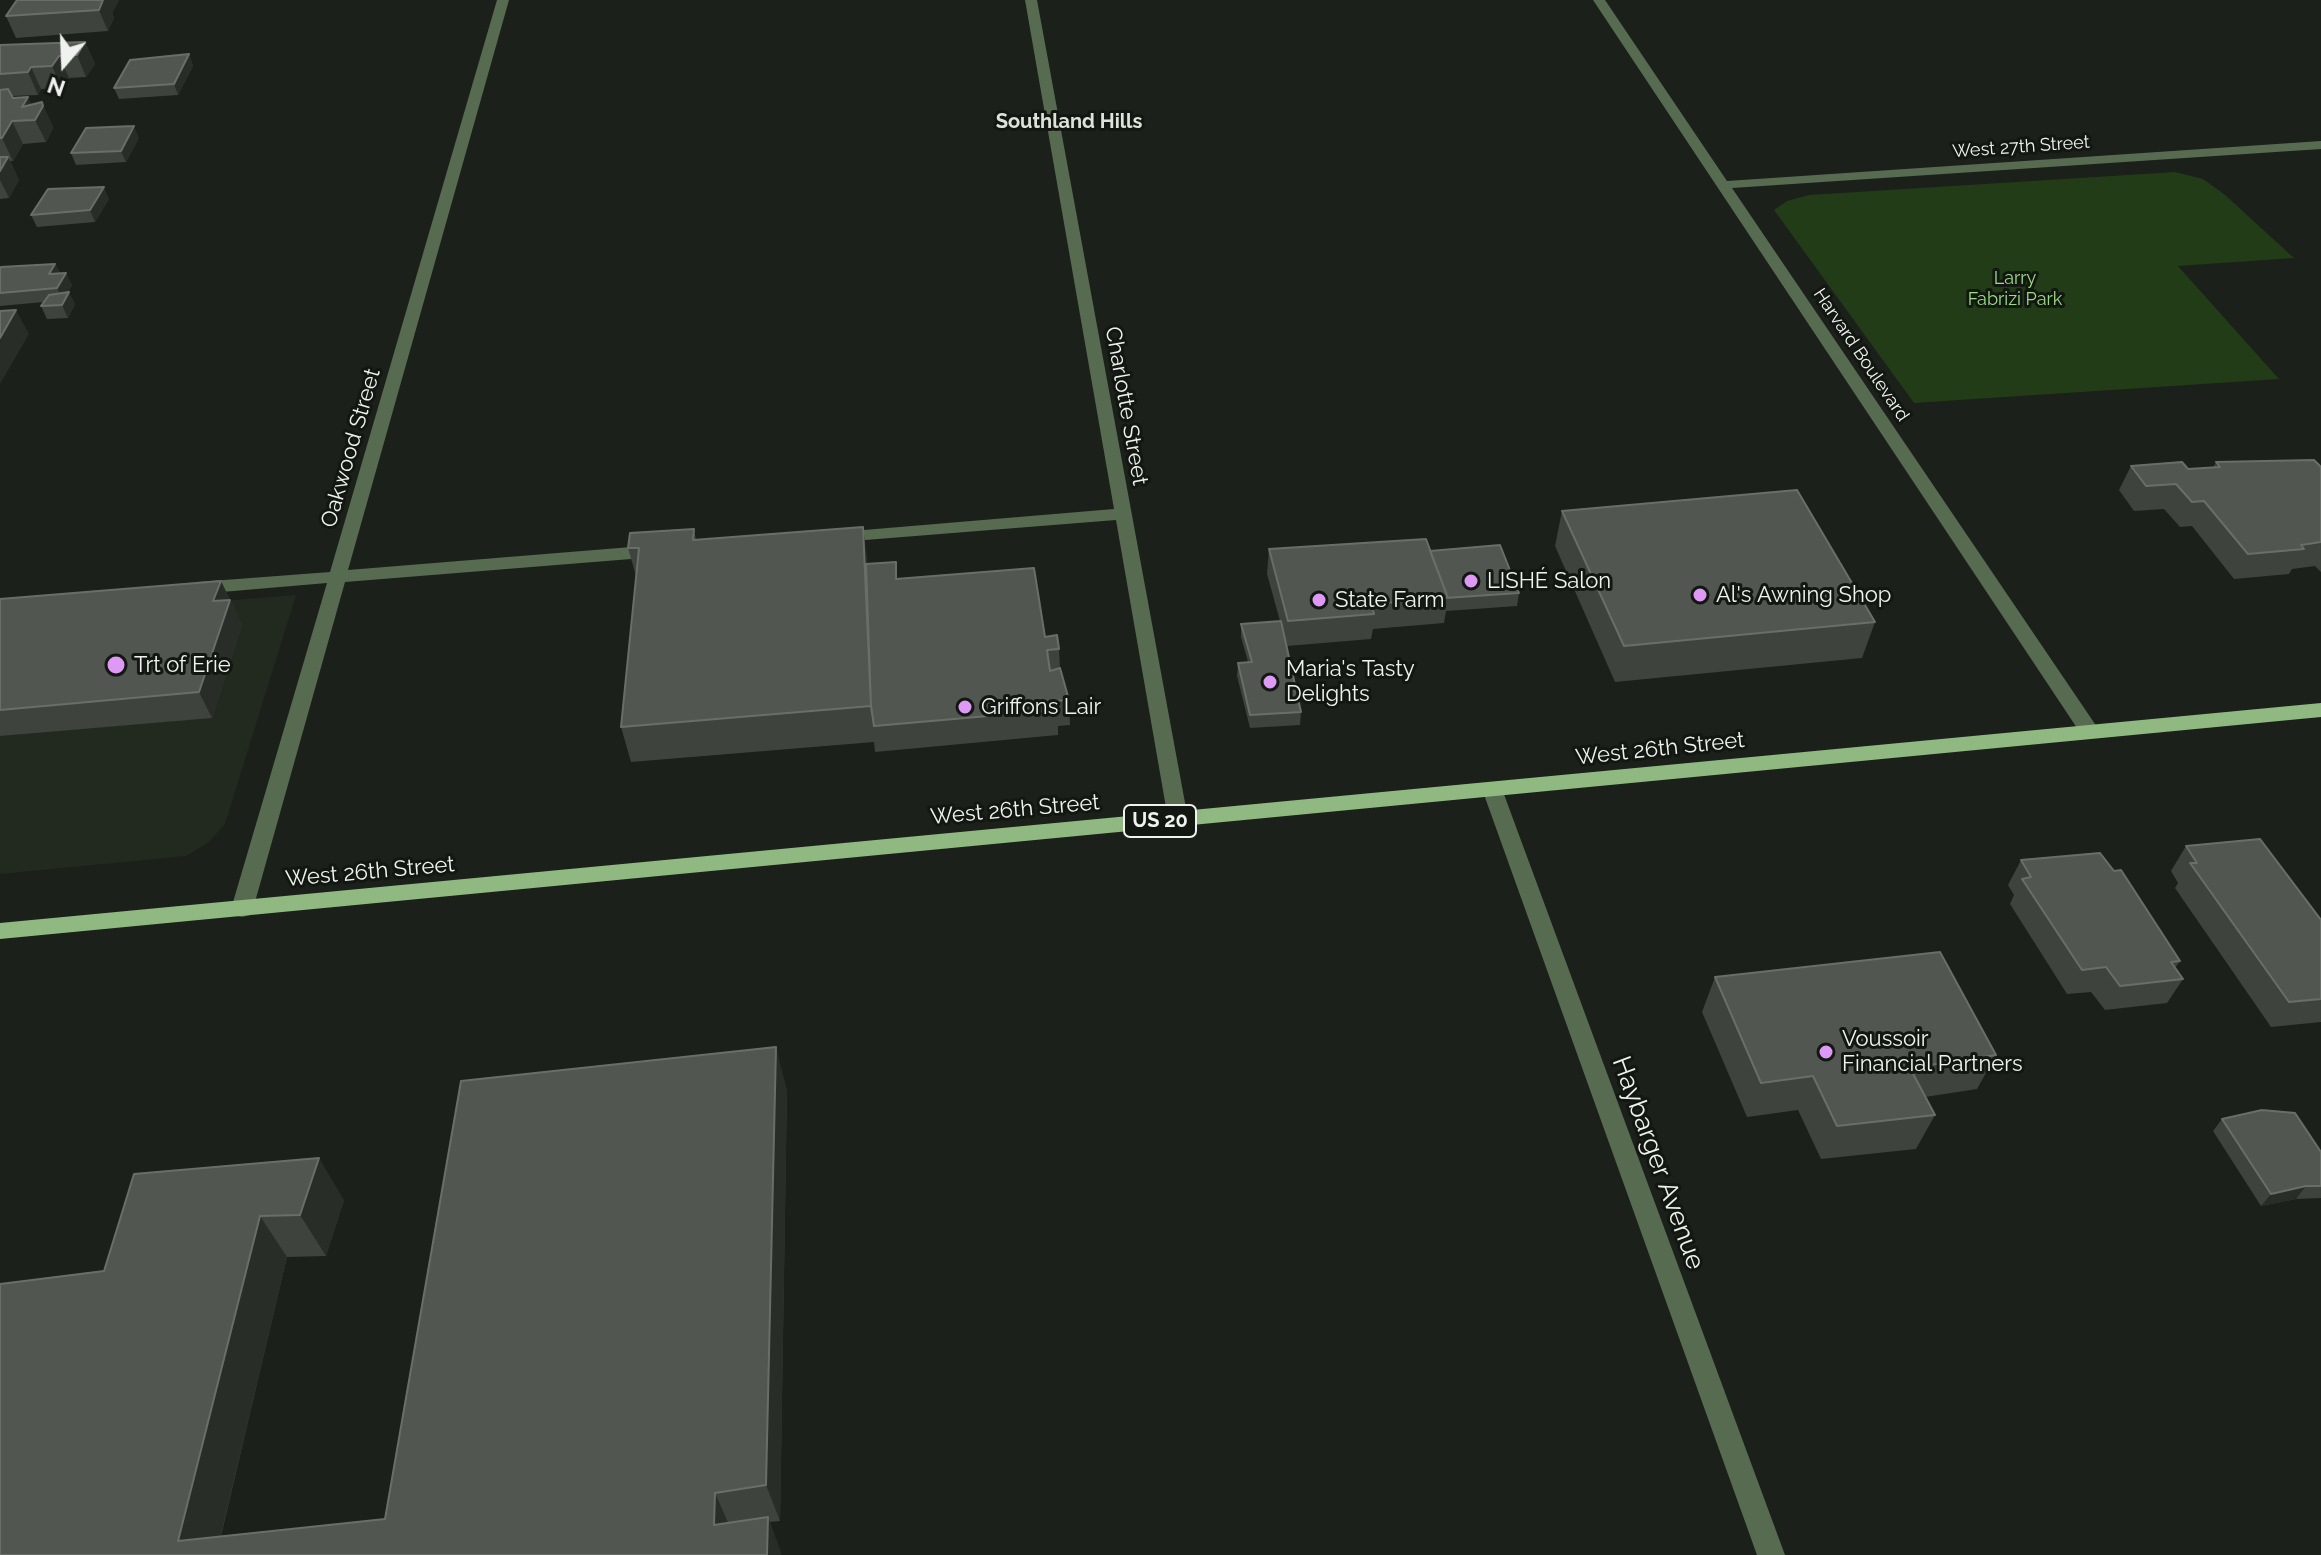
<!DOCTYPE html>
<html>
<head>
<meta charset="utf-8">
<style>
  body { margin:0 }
  #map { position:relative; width:2321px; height:1555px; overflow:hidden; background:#1b201a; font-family:Raleway,sans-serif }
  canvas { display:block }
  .north { position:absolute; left:24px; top:24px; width:80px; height:80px; -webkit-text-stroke:6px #121711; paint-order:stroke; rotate:199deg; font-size:22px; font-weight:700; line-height:32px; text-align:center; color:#eff2ee }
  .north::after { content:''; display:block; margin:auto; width:28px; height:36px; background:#eff2ee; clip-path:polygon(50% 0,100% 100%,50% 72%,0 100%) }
</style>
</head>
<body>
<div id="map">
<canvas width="2321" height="1555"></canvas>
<div class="north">N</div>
</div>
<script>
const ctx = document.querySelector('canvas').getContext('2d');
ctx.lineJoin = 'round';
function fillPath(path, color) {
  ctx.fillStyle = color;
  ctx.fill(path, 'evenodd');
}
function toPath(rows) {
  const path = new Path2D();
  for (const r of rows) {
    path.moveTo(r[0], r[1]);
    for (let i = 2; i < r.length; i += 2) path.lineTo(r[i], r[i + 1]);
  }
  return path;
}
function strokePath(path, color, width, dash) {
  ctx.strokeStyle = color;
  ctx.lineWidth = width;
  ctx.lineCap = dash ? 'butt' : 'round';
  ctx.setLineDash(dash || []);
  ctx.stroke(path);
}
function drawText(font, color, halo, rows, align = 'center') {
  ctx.font = font + ' Raleway,sans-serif';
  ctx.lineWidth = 6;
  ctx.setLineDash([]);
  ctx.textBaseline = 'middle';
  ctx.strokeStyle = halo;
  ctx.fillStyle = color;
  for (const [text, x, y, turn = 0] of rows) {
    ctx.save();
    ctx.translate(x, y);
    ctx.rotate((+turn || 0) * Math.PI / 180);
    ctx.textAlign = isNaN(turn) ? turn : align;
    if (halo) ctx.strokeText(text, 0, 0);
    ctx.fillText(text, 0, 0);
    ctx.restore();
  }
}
const built = toPath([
  [296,595,225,824,209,842,186,856,0,874,0,619]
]);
const green = toPath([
  [2175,172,2203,179,2224,194,2294,258,2178,266,2279,379,1914,403,1774,210,1787,201,1809,195]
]);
const minor = toPath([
  [497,0,509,0,348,570,656,545,665,551,656,557,345,582,253,909,250,915,242,917,234,915,231,909,327,583,198,594,189,588,198,582,330,572,497,0],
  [1025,0,1037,0,1188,819,1185,824,1178,827,1171,824,1168,819,1116,520,840,542,831,537,840,532,1114,509,1025,0],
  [1593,0,1605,0,1727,181,2321,141,2321,149,1732,188,2097,727,2100,732,2097,737,2083,737,1593,0],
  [1492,782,1499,784,1502,789,1785,1555,1757,1555,1482,789,1485,784,1492,782]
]);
const major = toPath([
  [2321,703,2321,717,0,939,0,923,2321,703]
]);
const wall = toPath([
  [17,0,119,0,112,13,114,18,108,31,16,38,6,16],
  [85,42,95,64,86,77,69,78,62,88,41,89,38,95,12,96,13,98,31,105,52,124,53,128,46,142,23,144,13,161,10,161,19,180,9,198,0,199,0,45],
  [189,54,193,66,178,95,119,99,114,88],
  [139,138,126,162,76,165,71,153],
  [109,199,95,222,37,227,31,215],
  [55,264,60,273,72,285,68,292,75,304,68,318,47,319,41,306,44,302,0,306,0,269],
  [2216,462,2321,467,2321,572,2315,566,2292,569,2289,574,2234,579,2192,526,2180,527,2164,509,2134,511,2119,490,2131,466,2188,469,2213,468],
  [1562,511,1875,622,1862,658,1615,682,1555,546],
  [694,529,696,540,868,564,898,579,1045,637,1059,649,1060,669,1069,700,1070,725,1058,726,1058,735,875,752,874,742,631,762,621,727,636,576,628,548],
  [1269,549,1430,551,1519,593,1517,606,1446,611,1444,623,1373,629,1371,639,1287,646,1301,712,1300,725,1250,728,1237,676,1238,663,1248,662,1241,637,1241,624,1280,621,1267,574],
  [221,581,242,625,212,718,0,736,0,599],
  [2186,846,2321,920,2321,1022,2271,1027,2175,888,2178,883,2171,871],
  [2021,860,2180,961,2175,968,2183,979,2167,1003,2105,1010,2091,992,2067,994,2010,904,2014,895,2008,885],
  [1715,977,1996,1055,1977,1089,1925,1097,1935,1115,1916,1149,1821,1159,1798,1110,1747,1117,1702,1012],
  [787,1090,780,1521,770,1522,781,1555,0,1555,104,1271,134,1174,344,1200,326,1256,287,1257,221,1536,385,1519],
  [2222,1119,2321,1152,2321,1198,2296,1199,2261,1206,2213,1131]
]);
const shadedWall = toPath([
  [103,0,119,0,112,13,114,18,108,31,99,10],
  [85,42,95,64,86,77,77,55],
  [189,54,193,66,178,95,174,84],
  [59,56,69,78,62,88,52,66],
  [31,67,41,89,38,95,28,72],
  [28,97,37,117,42,102,52,124,53,128,46,142,35,120,22,107],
  [12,121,23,144,13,161,2,138],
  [134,126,139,138,126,162,121,151],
  [8,157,19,180,9,198,0,180,0,171],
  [104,187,109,199,95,222,90,210],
  [55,264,61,276,49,274],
  [66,273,72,285,63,301,57,288],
  [69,292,75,304,68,318,62,305],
  [16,310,29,334,0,384,0,338],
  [863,527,868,563,876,726,874,726],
  [221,581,242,625,212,718,199,692,213,601],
  [776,1047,787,1090,780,1521,766,1485],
  [319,1158,344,1200,326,1256,300,1215],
  [2306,1186,2296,1199,2261,1206,2271,1194],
  [260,1216,287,1257,216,1555,178,1541],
  [715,1493,731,1529,714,1525],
  [768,1517,781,1552,781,1555,767,1555]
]);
const building = toPath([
  [17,0,103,0,99,10,6,16,17,0],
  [85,42,77,55,59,56,52,66,31,67,28,72,0,74,0,45,85,42],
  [189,54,174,84,114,88,130,60,189,54],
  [8,89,13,98,28,97,22,107,42,102,43,106,35,120,12,121,2,138,0,138,0,90,8,89],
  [134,126,121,151,71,153,86,128,134,126],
  [0,157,8,157,0,171,0,157],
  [104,187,90,210,31,215,48,189,104,187],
  [55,264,49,274,66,273,57,288,0,293,0,269,1,267,55,264],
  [69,292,62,305,41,306,49,295,69,292],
  [16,310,0,338,0,311,16,310],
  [2314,460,2321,467,2321,542,2301,545,2304,549,2248,554,2204,501,2192,502,2176,484,2146,486,2131,466,2182,462,2188,469,2220,467,2216,462,2314,460],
  [1797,490,1875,622,1624,646,1562,511,1797,490],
  [863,527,871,706,621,727,639,548,628,548,630,533,694,529,693,540,863,527],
  [1426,539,1448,598,1371,604,1374,614,1288,621,1269,549,1426,539],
  [1500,545,1519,593,1445,598,1448,598,1430,551,1500,545],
  [896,562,896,579,1034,568,1045,637,1057,635,1059,649,1047,650,1050,671,1060,668,1069,700,1055,701,1057,710,874,726,871,706,866,564,896,562],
  [221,581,213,601,230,600,199,692,0,710,0,599,221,581],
  [1281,621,1301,712,1250,715,1238,663,1252,662,1241,624,1281,621],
  [2260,839,2321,920,2321,999,2289,1002,2190,863,2197,863,2186,846,2260,839],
  [2100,853,2114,871,2121,870,2180,961,2171,962,2183,979,2120,986,2106,967,2082,970,2022,879,2031,877,2021,860,2100,853],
  [1940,952,1996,1055,1910,1068,1935,1115,1837,1126,1813,1076,1761,1083,1715,977,1940,952],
  [776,1047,766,1485,715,1493,714,1525,768,1517,767,1555,0,1555,0,1284,104,1271,134,1174,319,1158,300,1215,260,1216,178,1541,385,1519,461,1081,776,1047],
  [2262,1110,2295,1113,2321,1152,2321,1186,2306,1186,2271,1194,2222,1119,2262,1110]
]);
const markers = [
  [1471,581,8,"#dd99f3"],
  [1700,595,8,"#dd99f3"],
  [1319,600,8,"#dd99f3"],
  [116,665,10,"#dd99f3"],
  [1270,682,8,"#dd99f3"],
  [965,707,8,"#dd99f3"],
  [1826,1052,8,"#dd99f3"]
];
const farStreetnames = [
  ["West 27th Street",2021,147,-4],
  ["Harvard Boulevard",1861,355,56]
];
const farParknames = [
  ["Larry",2015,279],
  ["Fabrizi Park",2015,300]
];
const farNeighbourhoodnames = [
  ["Southland Hills",1069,122]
];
const shields = [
  [1160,821,72]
];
const shieldNames = [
  ["US 20",1160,821]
];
const streetNames = [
  ["Charlotte Street",1126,406,80],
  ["Oakwood Street",351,448,-74],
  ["West 26th Street",1660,749,-6],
  ["West 26th Street",1015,810,-5],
  ["West 26th Street",370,872,-5]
];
const poiNames = [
  ["LISHÉ Salon",1487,581],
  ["Al's Awning Shop",1716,595],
  ["State Farm",1335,600],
  ["Trt of Erie",134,665],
  ["Maria's Tasty",1286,669],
  ["Delights",1286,694],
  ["Griffons Lair",981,707],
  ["Voussoir",1842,1039],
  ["Financial Partners",1842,1064]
];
const nearStreetnames = [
  ["Haybarger Avenue",1658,1163,70]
];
fillPath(built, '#222a20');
fillPath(green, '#213c17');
fillPath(minor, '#576b51');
fillPath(major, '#90b982');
fillPath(wall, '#3e433d');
fillPath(shadedWall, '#282d27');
fillPath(building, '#515650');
strokePath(building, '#6a6e69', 2);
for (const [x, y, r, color] of markers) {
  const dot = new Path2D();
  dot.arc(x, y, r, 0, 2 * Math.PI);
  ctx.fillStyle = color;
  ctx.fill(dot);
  strokePath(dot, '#121711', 3);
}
drawText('18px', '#eff2ee', '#121711', farStreetnames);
drawText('18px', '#9bdb83', '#121711', farParknames);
drawText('bold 20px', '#dde3db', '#121711', farNeighbourhoodnames);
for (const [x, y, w] of shields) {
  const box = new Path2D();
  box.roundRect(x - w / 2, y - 16, w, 32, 6);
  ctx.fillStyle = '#121711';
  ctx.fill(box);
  strokePath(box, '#eff2ee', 2);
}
drawText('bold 20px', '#eff2ee', null, shieldNames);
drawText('22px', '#eff2ee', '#121711', streetNames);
drawText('22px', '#eff2ee', '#121711', poiNames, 'left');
drawText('26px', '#eff2ee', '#121711', nearStreetnames);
</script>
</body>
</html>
